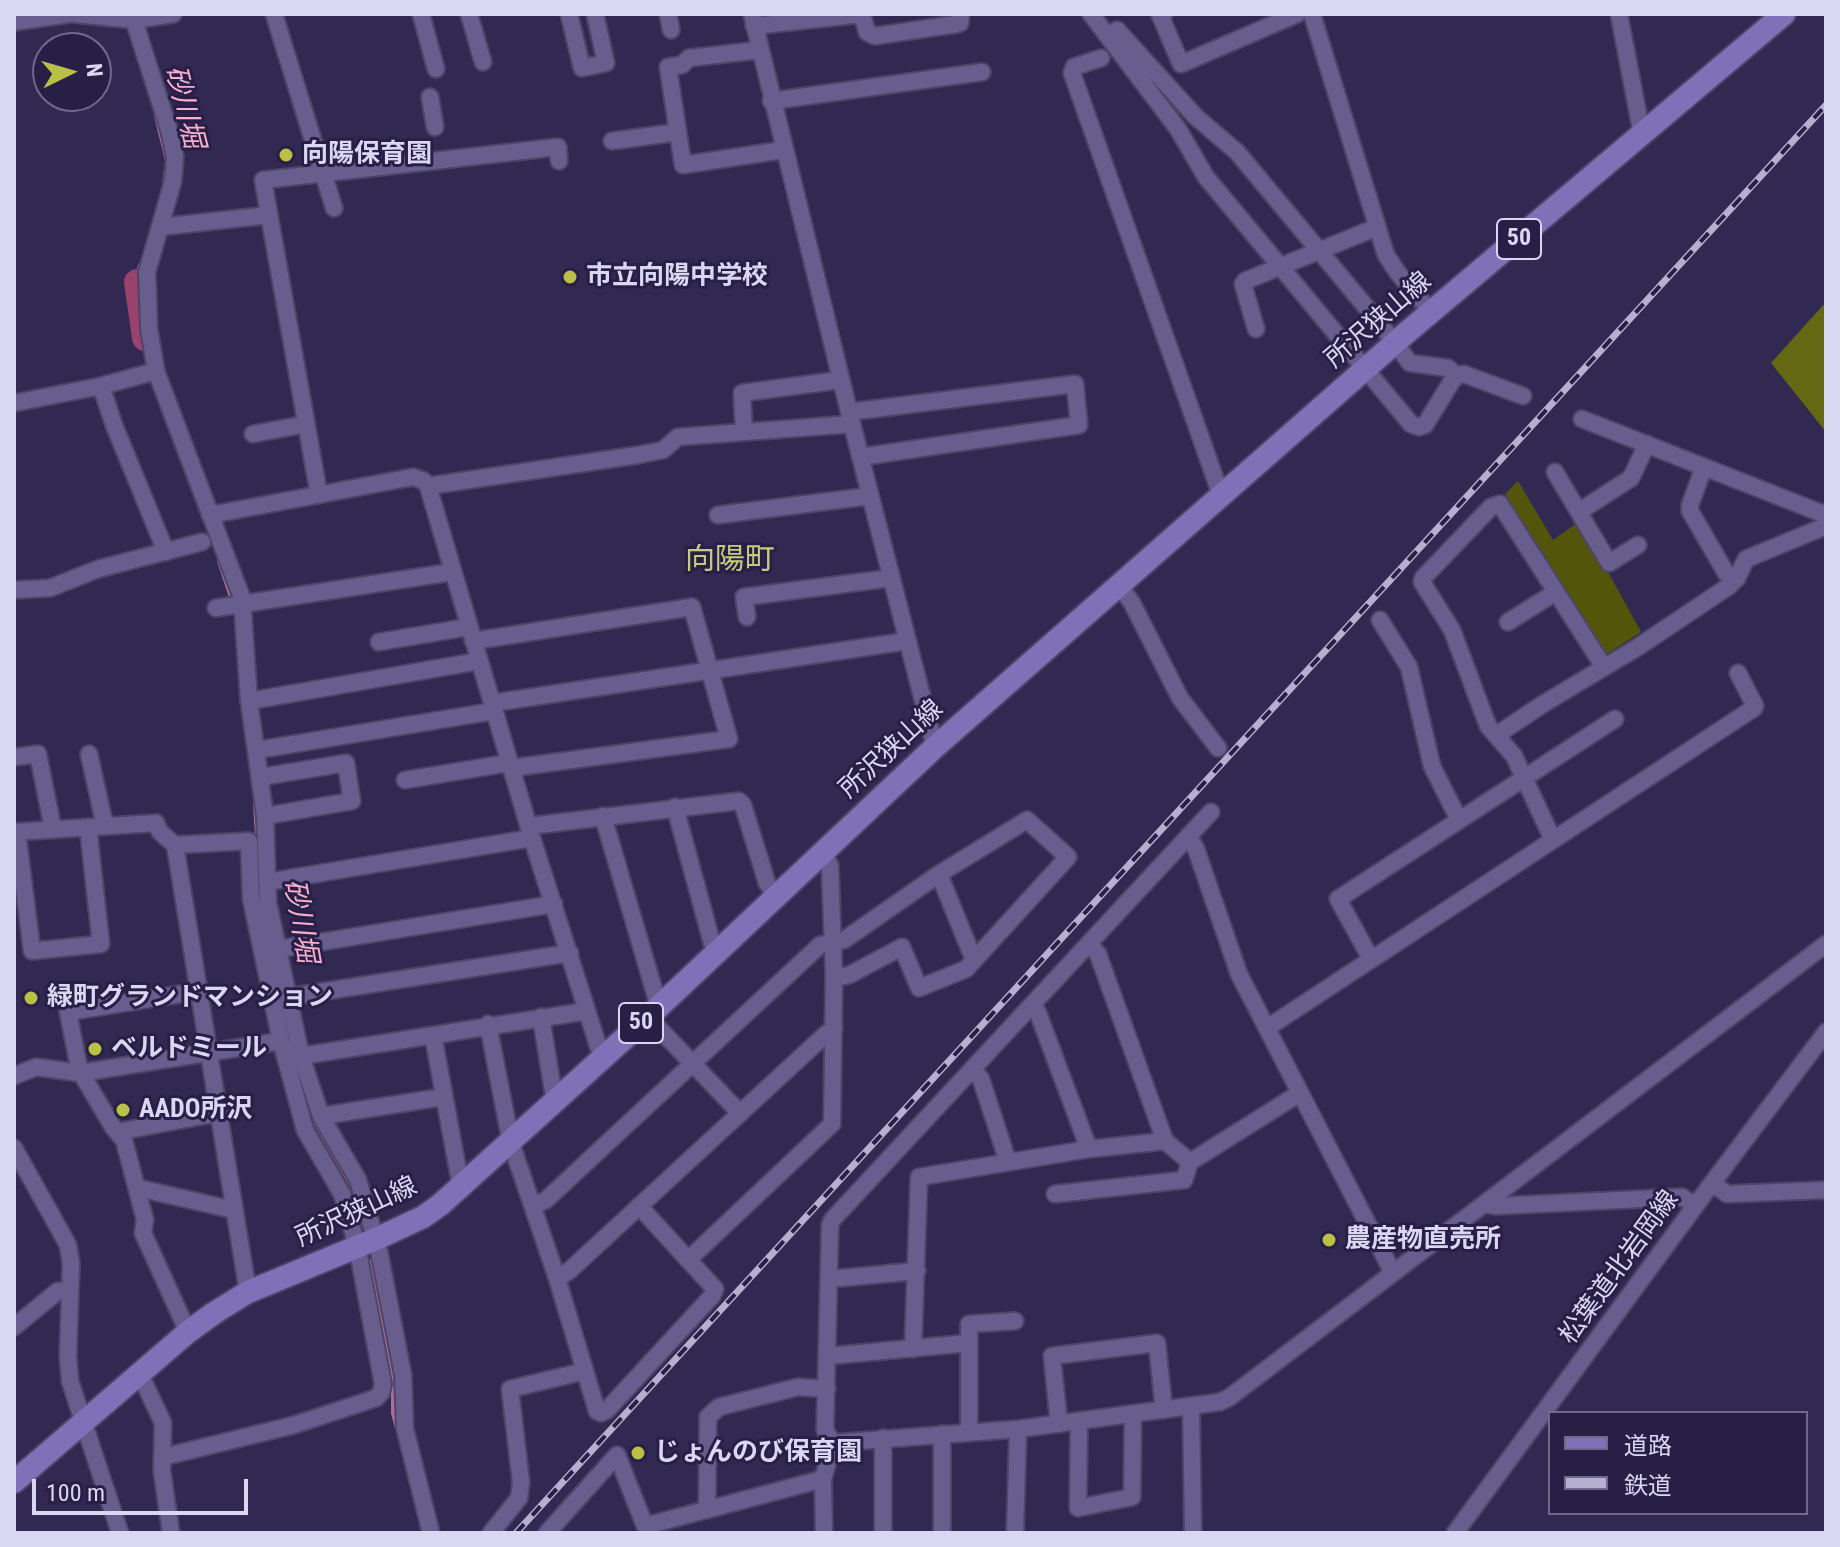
<!DOCTYPE html>
<html>
<head>
<meta charset="utf-8">
<style>
  body { margin:0 }
  #map { position:relative; width:1840px; height:1547px; overflow:hidden; background:#322953; font-family:"Roboto Condensed","Noto Sans JP",sans-serif }
  canvas { display:block }
  .frame { position:absolute; inset:0; border:16px solid #dad7f2; pointer-events:none }
  .legend { position:absolute; left:1548px; top:1411px; width:260px; height:104px; box-sizing:border-box; background:#281f47; border:2px solid #6f698b; margin:0; padding:10px 14px; list-style:none; font-size:24px; color:#dad7f2 }
  .legend li { display:flex; align-items:center; gap:16px; height:40px }
  .legend b { width:40px; border:2px solid #6f698b }
  .north { position:absolute; left:32px; top:32px; width:80px; height:80px; box-sizing:border-box; background:#281f47; border:2px solid #6f698b; border-radius:50%; rotate:85deg; font-size:22px; font-weight:700; line-height:32px; text-align:center; color:#dad7f2 }
  .north::after { content:''; display:block; margin:auto; width:28px; height:36px; background:#bac045; clip-path:polygon(50% 0,100% 100%,50% 72%,0 100%) }
  .scale { position:absolute; left:32px; top:1479px; width:216px; height:36px; box-sizing:border-box; border:4px solid #dad7f2; border-top:0; padding-left:10px; font-size:24px; line-height:28px; white-space:nowrap; color:#dad7f2; -webkit-text-stroke:6px #281f47; paint-order:stroke }
</style>
</head>
<body>
<div id="map">
<canvas width="1840" height="1547"></canvas>
<div class="frame"></div>
<ul class="legend">
<li><b style="height:10px;background:#7f71b8"></b>道路</li>
<li><b style="height:10px;background:#b5b0cf"></b>鉄道</li>
</ul>
<div class="north">N</div>
<div class="scale">100 m</div>
</div>
<script>
const ctx = document.querySelector('canvas').getContext('2d');
ctx.lineJoin = 'round';
function fillPath(path, color) {
  ctx.fillStyle = color;
  ctx.fill(path, 'evenodd');
}
function toPath(rows) {
  const path = new Path2D();
  for (const r of rows) {
    path.moveTo(r[0], r[1]);
    for (let i = 2; i < r.length; i += 2) path.lineTo(r[i], r[i + 1]);
  }
  return path;
}
function strokePath(path, color, width, dash) {
  ctx.strokeStyle = color;
  ctx.lineWidth = width;
  ctx.lineCap = dash ? 'butt' : 'round';
  ctx.setLineDash(dash || []);
  ctx.stroke(path);
}
function drawText(font, color, halo, rows, align = 'center') {
  ctx.font = font + ' "Roboto Condensed","Noto Sans JP",sans-serif';
  ctx.lineWidth = 6;
  ctx.setLineDash([]);
  ctx.textBaseline = 'middle';
  ctx.strokeStyle = halo;
  ctx.fillStyle = color;
  for (const [text, x, y, turn = 0] of rows) {
    ctx.save();
    ctx.translate(x, y);
    ctx.rotate((+turn || 0) * Math.PI / 180);
    ctx.textAlign = isNaN(turn) ? turn : align;
    if (halo) ctx.strokeText(text, 0, 0);
    ctx.fillText(text, 0, 0);
    ctx.restore();
  }
}
const green = toPath([
  [1518,481,1553,540,1580,521,1641,632,1602,657,1505,494]
]);
const forest = toPath([
  [1826,302,1826,432,1771,363]
]);
const stream = toPath([
  [156,116,167,160,164,186],
  [139,268,143,259],
  [161,406,202,514],
  [219,561,231,597],
  [255,803,261,902],
  [280,997,284,1016],
  [310,1109,313,1119,351,1185,362,1220],
  [371,1261,393,1374,393,1413,398,1432]
]);
const river = toPath([
  [137,282,145,338]
]);
const minor = toPath([
  [75,14,135,20,173,14],
  [132,14,169,130,175,157,173,181,147,272,149,329,156,371,242,598,249,701,265,816,268,903,301,1056,321,1116,358,1180,379,1251,403,1375,405,1429,431,1533],
  [274,14,334,208],
  [421,14,436,69],
  [469,14,483,62],
  [569,14,582,68,606,63,595,14],
  [668,14,671,30],
  [752,14,852,424,935,747],
  [862,14,867,32,875,36,957,24,960,23,961,14],
  [1091,14,1178,129,1206,177,1411,424,1419,427,1425,425,1452,381,1458,375,1464,374,1523,396],
  [1164,14,1160,15,1181,64,1297,14],
  [1312,14,1386,255,1398,273,1432,313],
  [1619,14,1642,135],
  [14,22,69,14],
  [754,26,862,14],
  [1117,30,1196,117,1237,152,1381,325,1410,363,1448,368,1457,376],
  [760,50,689,58,682,65,668,67,683,165,783,150],
  [1101,58,1074,67,1072,73,1221,495],
  [430,97,435,127],
  [771,101,982,72],
  [612,141,678,132],
  [160,227,269,215],
  [1256,329,1243,284,1245,281,1370,230],
  [101,386,114,425,166,552],
  [14,403,101,386,156,371],
  [849,412,1075,384,1079,425,860,457],
  [1582,419,1826,515],
  [744,432,742,393,840,380],
  [253,434,306,424],
  [1704,467,1690,505,1690,511,1726,573,1737,578],
  [1555,472,1609,563,1638,545],
  [428,486,532,838,602,1058],
  [319,495,263,180,558,147,559,161],
  [1580,511,1631,478,1647,444],
  [210,515,413,477,424,481,428,486,638,455,663,450,678,437,852,424],
  [718,515,870,496],
  [1120,586,1132,603,1180,698,1218,748],
  [14,590,50,588,98,569,202,542],
  [216,608,452,572],
  [747,617,744,597,891,578],
  [1380,620,1409,667,1432,766,1459,820],
  [1508,622,1556,592],
  [473,641,692,607,729,739,511,768],
  [379,642,469,627],
  [249,701,479,661],
  [492,703,907,641],
  [1499,738,1504,730,1543,704,1638,647,1729,586,1737,578,1746,559,1826,526],
  [257,750,494,711],
  [89,754,105,826],
  [15,757,38,754,53,829],
  [261,777,346,763,352,801,265,816],
  [405,780,509,763],
  [675,807,715,954],
  [603,816,659,1007],
  [529,826,739,801,743,805,767,883,776,896],
  [14,832,156,823,160,832,175,845,248,1292],
  [17,832,32,951,101,944,88,827],
  [1188,836,1196,849,1239,974,1393,1273],
  [1553,840,1514,756,1488,726,1452,630,1422,582,1423,578,1491,507,1500,504,1604,667],
  [939,874,974,960],
  [267,882,532,838],
  [1090,945,1098,954,1165,1141],
  [278,949,554,904],
  [1371,959,1338,899,1615,719],
  [199,991,68,1012,80,1073,281,1041],
  [288,997,570,953],
  [1033,1005,1038,1013,1089,1149],
  [541,1017,555,1103],
  [648,1017,740,1113],
  [488,1024,511,1143,557,1278,597,1411,601,1413,607,1410,712,1296,715,1289,639,1206],
  [1267,1028,1754,708,1755,706,1738,673],
  [433,1035,461,1187],
  [301,1056,587,1011],
  [973,1070,981,1079,1008,1162],
  [14,1076,36,1067,80,1073,84,1078,113,1127,124,1140,145,1220,143,1233,188,1332],
  [321,1116,443,1097],
  [117,1132,218,1113],
  [14,1148,68,1245,71,1263,68,1356,70,1381,120,1533],
  [1712,1183,1727,1194,1826,1190],
  [138,1188,234,1210],
  [1055,1194,1184,1180,1190,1162],
  [1484,1204,1496,1206,1682,1197,1695,1205],
  [533,1206,546,1200,820,945,844,940,939,874,1027,820,1068,857,966,969,919,988,902,947,849,975,834,978],
  [688,1260,832,1124,834,978,830,866,824,851],
  [557,1278,569,1271,826,1034,834,1029],
  [829,1279,917,1271],
  [14,1327,58,1291,70,1291],
  [913,1349,919,1177,1089,1149,1165,1141,1190,1162,1300,1093],
  [828,1356,969,1343],
  [140,1374,163,1423,162,1471,171,1533],
  [1191,1406,1193,1533],
  [1079,1421,1078,1508,1132,1497,1133,1414],
  [1059,1424,1052,1356,1157,1343,1164,1410],
  [969,1432,969,1324,1015,1321],
  [942,1434,942,1533],
  [883,1438,883,1533],
  [833,1443,825,1430,830,1225,833,1219,1211,812],
  [163,1457,294,1425,376,1398,381,1393,383,1384,357,1246,342,1194,305,1130,281,1041,251,898,249,841,175,845],
  [707,1510,708,1417,719,1407,798,1387,827,1389],
  [491,1533,519,1498,521,1482,510,1389,585,1371],
  [547,1533,617,1455,645,1526,823,1479],
  [824,1533,823,1479,833,1443,1018,1429,1220,1402,1230,1397,1826,944],
  [1015,1533,1018,1429],
  [1455,1533,1704,1194,1826,1032]
]);
const major = toPath([
  [14,1482,188,1332,214,1313,248,1292,376,1239,423,1217,440,1205,648,1017,935,747,1405,334,1784,14]
]);
const rail = toPath([
  [516,1533,1826,105]
]);
const markers = [
  [286,155,8,"#bac045"],
  [570,277,8,"#bac045"],
  [31,998,8,"#bac045"],
  [95,1049,8,"#bac045"],
  [123,1110,8,"#bac045"],
  [1329,1240,8,"#bac045"],
  [638,1453,8,"#bac045"]
];
const shields = [
  [1519,239,44],
  [641,1023,44]
];
const shieldNames = [
  ["50",1519,239],
  ["50",641,1023]
];
const poiNames = [
  ["向陽保育園",302,155],
  ["市立向陽中学校",586,277],
  ["緑町グランドマンション",47,998],
  ["ベルドミール",111,1049],
  ["AADO所沢",139,1110],
  ["農産物直売所",1345,1240],
  ["じょんのび保育園",654,1453]
];
const streetNames = [
  ["所沢狭山線",1379,321,-41],
  ["所沢狭山線",892,750,-43],
  ["所沢狭山線",357,1213,-25],
  ["松葉道北岩岡線",1620,1268,-54]
];
const waterNames = [
  ["砂川堀",183,107,76],
  ["砂川堀",299,921,80]
];
const quarterNames = [
  ["向陽町",730,561]
];
fillPath(green, '#53560a');
fillPath(forest, '#646812');
strokePath(stream, '#ad6e95', 4);
strokePath(river, '#9a416d', 26);
strokePath(minor, '#4d4468', 20);
strokePath(major, '#4d4468', 26);
strokePath(minor, '#675e8d', 16);
strokePath(major, '#7f71b8', 22);
strokePath(rail, '#b5b0cf', 7);
strokePath(rail, '#281f47', 4, [12]);
for (const [x, y, r, color] of markers) {
  const dot = new Path2D();
  dot.arc(x, y, r, 0, 2 * Math.PI);
  ctx.fillStyle = color;
  ctx.fill(dot);
  strokePath(dot, '#281f47', 3);
}
for (const [x, y, w] of shields) {
  const box = new Path2D();
  box.roundRect(x - w / 2, y - 20, w, 40, 6);
  ctx.fillStyle = '#281f47';
  ctx.fill(box);
  strokePath(box, '#dad7f2', 2);
}
drawText('bold 24px', '#dad7f2', null, shieldNames);
drawText('bold 26px', '#dad7f2', '#281f47', poiNames, 'left');
drawText('26px', '#dad7f2', '#281f47', streetNames);
drawText('italic 28px', '#f8aece', '#281f47', waterNames);
drawText('30px', '#c6cc7e', '#281f47', quarterNames);
</script>
</body>
</html>
